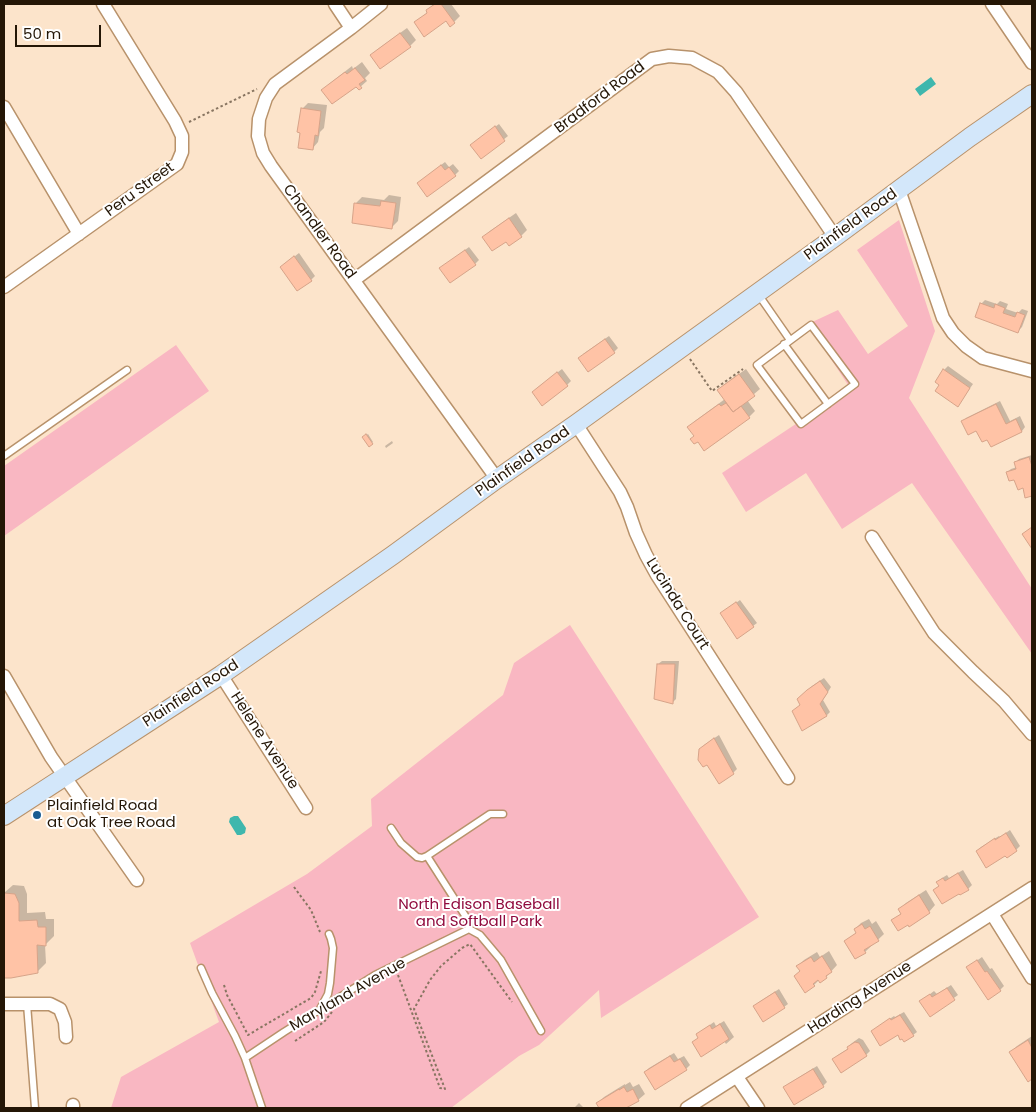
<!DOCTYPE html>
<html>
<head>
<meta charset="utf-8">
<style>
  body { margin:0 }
  #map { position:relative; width:1036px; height:1112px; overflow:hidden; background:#fce4cb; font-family:Poppins,sans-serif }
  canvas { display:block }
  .frame { position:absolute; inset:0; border:5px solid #241606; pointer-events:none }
  .scale { position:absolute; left:15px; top:25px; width:86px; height:22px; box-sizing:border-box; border:2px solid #241606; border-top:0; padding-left:6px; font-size:15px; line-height:18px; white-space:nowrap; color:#241606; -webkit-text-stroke:4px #fff; paint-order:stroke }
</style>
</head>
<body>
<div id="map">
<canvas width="1036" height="1112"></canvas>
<div class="frame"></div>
<div class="scale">50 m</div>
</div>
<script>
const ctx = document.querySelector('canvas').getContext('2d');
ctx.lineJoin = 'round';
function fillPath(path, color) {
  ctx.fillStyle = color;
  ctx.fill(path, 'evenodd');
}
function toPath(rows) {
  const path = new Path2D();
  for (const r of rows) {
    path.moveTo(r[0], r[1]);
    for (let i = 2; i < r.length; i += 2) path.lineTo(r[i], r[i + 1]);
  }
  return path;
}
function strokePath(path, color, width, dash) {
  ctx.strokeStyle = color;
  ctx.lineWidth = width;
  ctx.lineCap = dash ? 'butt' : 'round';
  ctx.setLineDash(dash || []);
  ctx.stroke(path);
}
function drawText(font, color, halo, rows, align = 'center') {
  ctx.font = font + ' Poppins,sans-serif';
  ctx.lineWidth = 4;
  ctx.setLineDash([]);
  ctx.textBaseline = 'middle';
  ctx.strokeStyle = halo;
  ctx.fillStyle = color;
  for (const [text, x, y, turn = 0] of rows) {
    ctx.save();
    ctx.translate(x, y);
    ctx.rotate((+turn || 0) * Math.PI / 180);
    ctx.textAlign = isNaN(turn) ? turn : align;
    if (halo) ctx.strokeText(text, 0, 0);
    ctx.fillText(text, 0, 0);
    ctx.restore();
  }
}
const green = toPath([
  [899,220,935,331,909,398,1032,589,1032,654,912,483,842,529,806,473,746,512,722,473,850,388,808,324,838,310,868,354,908,326,857,250],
  [176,345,209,391,4,536,4,466],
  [570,625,759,917,601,1018,599,990,539,1045,519,1056,451,1108,111,1108,121,1077,219,1022,190,943,307,874,372,826,371,799,503,695,514,663]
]);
const water = toPath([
  [931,77,936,84,920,96,915,89],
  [234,816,238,816,246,828,245,833,241,835,237,835,229,822,230,818]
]);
const shadow = toPath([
  [434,4,451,4,460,16,454,22,446,19,416,22,428,12,427,10],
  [407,28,416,40,410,46,372,55,378,49],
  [362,62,370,73,365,78,367,81,359,88,356,85,323,90,329,84,352,66,353,69],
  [308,103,327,105,324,128,320,132,318,142,312,149,302,109],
  [499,124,508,136,482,157,476,141],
  [445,162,449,167,453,164,459,171,455,175,423,179],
  [389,195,401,197,398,221,392,227,356,203,362,197,384,200],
  [516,213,527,230,521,236,509,244,506,240,484,237,490,231],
  [469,247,479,260,475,264,445,265],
  [299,253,315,276,311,280,281,267],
  [985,300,997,304,1000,301,1008,304,1006,309,1018,313,1022,309,1028,311,1022,327,1018,331,981,304],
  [609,336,618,348,614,352,583,354],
  [948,366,973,384,961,401,941,385,944,370],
  [562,369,571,381,567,385,537,388],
  [746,369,760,389,747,400,755,411,749,417,704,450,689,427,695,421,725,399,719,390,725,384],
  [1000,401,1010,421,1020,416,1025,427,1022,431,991,446,988,438,977,430,963,422,966,418],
  [368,434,373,442,369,445,363,437],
  [392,441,393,443,386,448,385,446],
  [1032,455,1032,494,1026,496,1023,487,1007,472,1011,469,1017,467,1015,463,1019,459],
  [740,600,757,623,753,626,722,613],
  [662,661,679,661,676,699,672,703,658,664],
  [824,678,831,687,823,700,830,712,827,715,803,729,801,704,799,699,812,686],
  [719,735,737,769,733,773,704,745],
  [1010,830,1020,846,1016,850,977,851,981,847,999,836,1000,837],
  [963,870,972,885,968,889,934,890,940,885,938,882,942,878,947,875,949,878],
  [13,885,24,886,27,894,27,913,45,912,46,919,54,919,54,936,45,945,46,963,37,972,11,977,4,977,4,893],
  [926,890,935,905,929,912,893,920,902,913,900,909,906,903],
  [869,919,872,924,876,921,884,934,865,952,845,942,857,932,855,929,861,923],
  [829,951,837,965,826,977,819,980,814,985,798,966,804,960,817,952,820,957],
  [982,957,990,969,992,968,1004,986,1000,990,968,967],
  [951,985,958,995,930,1015,921,1001,934,991,937,994],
  [779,989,788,1004,784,1007,755,1006,759,1002],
  [904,1012,917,1032,913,1035,898,1034,876,1028,894,1016,895,1017],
  [724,1021,734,1037,726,1044,724,1041,701,1031,714,1022,716,1026],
  [1032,1036,1032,1078,1028,1080,1011,1052,1017,1046],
  [859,1038,863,1040,870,1051,866,1055,834,1059,838,1055,849,1048,848,1047,852,1043],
  [674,1053,678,1059,684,1056,690,1065,686,1069,655,1089,645,1072,649,1068],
  [817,1066,827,1082,823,1086,784,1087,788,1084],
  [630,1082,633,1087,639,1084,645,1094,638,1100,624,1108,600,1108,598,1103,604,1097,625,1084,625,1085],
  [579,1103,584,1108,574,1108]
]);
const building = toPath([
  [435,4,441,4,455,23,450,27,446,21,424,37,414,22,427,13,426,10,435,4],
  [400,33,411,47,380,69,370,55,400,33],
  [355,68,365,80,359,84,362,88,359,90,356,87,332,104,321,90,345,72,347,74,355,68],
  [301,108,321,111,318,136,315,135,313,150,298,148,300,133,297,132,301,108],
  [495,126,505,141,481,159,470,145,495,126],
  [441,165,445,170,449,167,456,176,427,197,417,183,441,165],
  [381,201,396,203,392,229,352,223,354,203,380,206,381,201],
  [509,218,522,237,509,246,506,242,492,251,482,237,509,218],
  [465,250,476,265,450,283,439,268,465,250],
  [294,256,312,281,297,291,280,267,294,256],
  [980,303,994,308,995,304,1005,308,1003,313,1015,317,1017,312,1025,315,1018,333,975,317,980,303],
  [605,339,615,353,588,372,578,358,605,339],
  [943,369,970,388,958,407,935,391,939,385,935,382,943,369],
  [557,372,568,386,542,406,532,392,557,372],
  [739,374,755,396,733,412,717,390,739,374],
  [726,403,733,412,741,406,750,418,704,451,698,442,694,444,690,439,694,436,687,427,719,404,721,406,726,403],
  [996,404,1006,424,1016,419,1022,432,991,447,987,440,982,442,976,431,968,435,961,421,996,404],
  [366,434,373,444,369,447,362,437,366,434],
  [1029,457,1032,466,1032,496,1025,498,1023,488,1018,490,1014,480,1009,481,1006,472,1016,469,1014,462,1029,457],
  [1032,527,1032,549,1022,534,1032,527],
  [736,602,754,627,737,639,720,613,736,602],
  [657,664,675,664,673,704,654,699,657,664],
  [820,681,828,692,820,704,827,716,802,731,792,711,800,705,797,699,807,690,820,681],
  [714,738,734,774,719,784,707,765,703,767,698,760,699,749,714,738],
  [1006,833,1017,851,1007,858,1005,856,986,868,976,851,995,838,995,840,1006,833],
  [958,873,969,890,960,895,959,894,942,904,933,890,939,886,936,882,943,878,945,881,958,873],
  [4,893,15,894,19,903,19,921,37,920,38,927,46,927,46,946,37,945,38,973,11,978,4,978,4,893],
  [919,895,930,913,909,927,908,925,898,931,891,920,901,914,898,909,919,895],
  [862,924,865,929,870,926,879,941,864,950,866,953,855,959,844,941,856,933,854,929,862,924],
  [822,956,832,972,826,976,827,978,820,983,818,980,813,984,815,986,805,993,794,976,800,971,796,966,811,957,814,962,822,956],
  [977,960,985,972,987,971,1001,991,988,1000,966,967,977,960],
  [947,988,955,1000,930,1017,919,1001,930,994,932,997,947,988],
  [775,992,785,1008,763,1022,753,1006,775,992],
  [900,1015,914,1036,904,1042,902,1039,900,1040,898,1035,880,1046,871,1031,890,1018,891,1020,900,1015],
  [720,1024,729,1039,701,1057,692,1042,698,1038,696,1034,710,1025,712,1029,720,1024],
  [1028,1040,1032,1048,1032,1079,1028,1082,1009,1052,1028,1040],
  [855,1042,859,1043,867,1056,841,1073,832,1059,848,1049,847,1047,855,1042],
  [670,1056,674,1062,680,1059,687,1070,655,1090,644,1072,670,1056],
  [813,1069,824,1087,794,1105,783,1087,813,1069],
  [624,1087,627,1092,633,1089,639,1101,626,1108,599,1108,596,1103,619,1089,619,1090,624,1087]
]);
const path = toPath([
  [189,122,257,89],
  [690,359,712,391,743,369],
  [294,887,311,910,320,932],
  [476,919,484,909],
  [398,975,440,1088,445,1089,414,1009,430,980,441,966,462,948,470,944,512,1002],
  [224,985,227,995,248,1035,311,998,315,992,321,971],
  [295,1041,324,1022,332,1012]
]);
const lane = toPath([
  [758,294,790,340],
  [811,325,855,384,801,424,757,365,811,325],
  [784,344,828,404],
  [4,456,127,370],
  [391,828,401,843,417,857,422,858,427,856],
  [469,929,469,925,466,917,427,856,490,814,503,814],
  [201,968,212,993,235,1036,245,1058],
  [27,1004,35,1108],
  [320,1009,328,994,330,983,333,948,331,939,329,934],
  [262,1108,245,1058,284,1032,375,975,469,929,480,935,501,960,541,1031]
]);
const street = toPath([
  [335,4,351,28],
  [381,4,351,28,275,84,266,98,259,119,258,136,263,153,271,166,497,479],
  [992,4,1032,63],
  [4,107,79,234],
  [899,190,943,318,953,333,966,346,983,358,1032,371],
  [354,280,652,59,669,56,692,58,718,72,736,92,835,237],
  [4,287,177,164,182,152,182,136,175,121,103,4],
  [576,424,620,492,627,507,636,533,646,555,657,575,788,778],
  [872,537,934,633,973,672,1004,701,1032,734],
  [221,675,306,808],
  [4,676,51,757,137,880],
  [992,914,1032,978],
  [4,1004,50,1004,60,1009,65,1022,66,1037],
  [737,1077,758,1108],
  [73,1108,73,1105],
  [687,1108,1032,888]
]);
const secondary = toPath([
  [4,816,221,675,393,555,497,479,576,424,835,237,970,137,1032,94]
]);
const markers = [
  [37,815,5,"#195c91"]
];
const streetNames = [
  ["Bradford Road",600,98,-37],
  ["Peru Street",140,190,-36],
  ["Plainfield Road",851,225,-36],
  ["Chandler Road",319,232,54],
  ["Plainfield Road",523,462,-35],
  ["Lucinda Court",677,604,58],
  ["Plainfield Road",191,694,-33],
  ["Helene Avenue",264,741,57],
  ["Maryland Avenue",348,995,-30],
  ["Harding Avenue",860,998,-33]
];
const poiNames = [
  ["Plainfield Road",47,806],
  ["at Oak Tree Road",47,823]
];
const parkNames = [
  ["North Edison Baseball",479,905],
  ["and Softball Park",479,922]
];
fillPath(green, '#f9b7c2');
fillPath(water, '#3fb7ad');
fillPath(shadow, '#0003');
fillPath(building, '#ffc3a6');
strokePath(building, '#d6a389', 1);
strokePath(lane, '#b8926b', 9);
strokePath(street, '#b8926b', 15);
strokePath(secondary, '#b8926b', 20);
strokePath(path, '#887561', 2, [2.5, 2.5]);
strokePath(lane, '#fff', 6);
strokePath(street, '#fff', 12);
strokePath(secondary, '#d3e7fa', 18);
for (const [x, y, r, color] of markers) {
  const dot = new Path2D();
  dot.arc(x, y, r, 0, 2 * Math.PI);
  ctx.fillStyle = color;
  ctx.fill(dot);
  strokePath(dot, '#fff', 2);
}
drawText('15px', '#241606', '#fff', streetNames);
drawText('15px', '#241606', '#fff', poiNames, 'left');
drawText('15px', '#900b3e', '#fff', parkNames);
</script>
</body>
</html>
